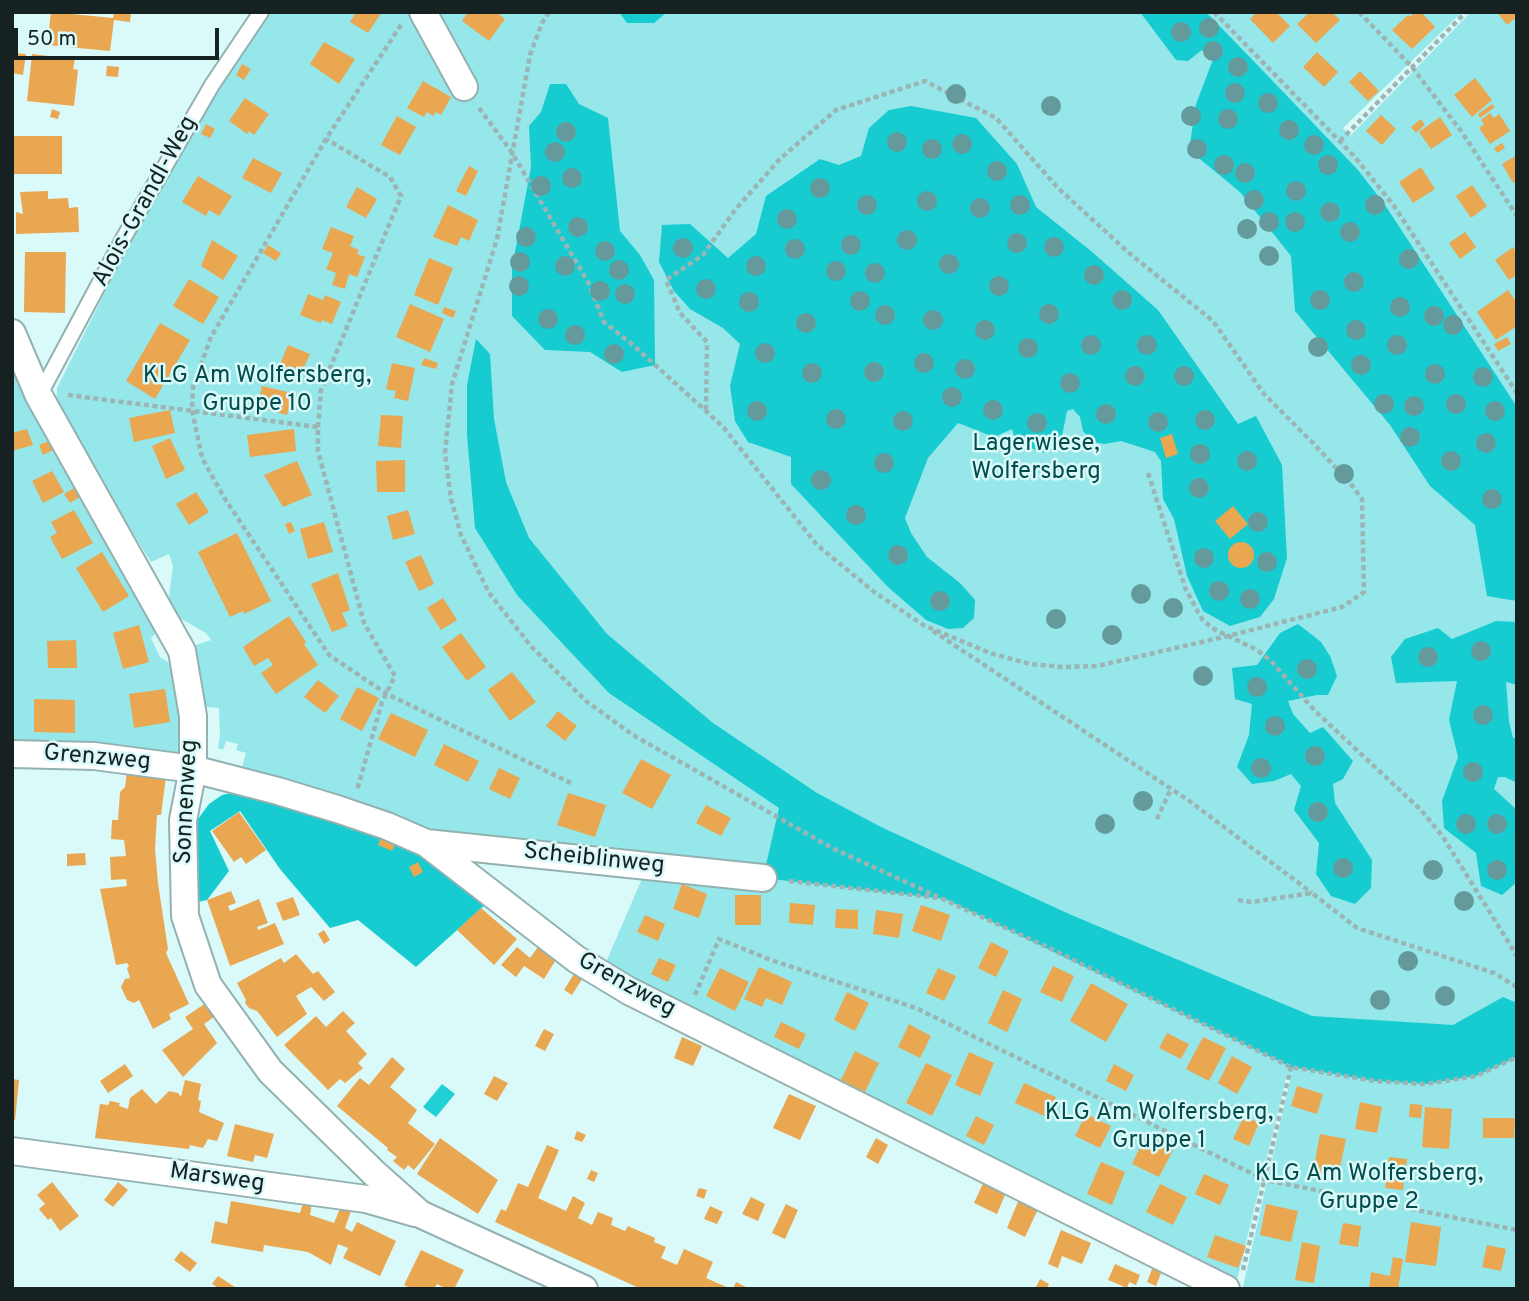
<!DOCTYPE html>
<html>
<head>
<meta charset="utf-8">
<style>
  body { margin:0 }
  #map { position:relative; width:1529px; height:1301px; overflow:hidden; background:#daf9f9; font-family:Overpass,sans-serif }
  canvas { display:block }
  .frame { position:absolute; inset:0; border:14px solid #162121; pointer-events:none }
  .scale { position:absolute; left:14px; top:28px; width:205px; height:32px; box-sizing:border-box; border:4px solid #162121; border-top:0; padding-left:9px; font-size:21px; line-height:24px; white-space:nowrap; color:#162121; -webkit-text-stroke:5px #daf9f9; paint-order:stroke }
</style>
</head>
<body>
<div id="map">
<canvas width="1529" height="1301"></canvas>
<div class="frame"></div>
<div class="scale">50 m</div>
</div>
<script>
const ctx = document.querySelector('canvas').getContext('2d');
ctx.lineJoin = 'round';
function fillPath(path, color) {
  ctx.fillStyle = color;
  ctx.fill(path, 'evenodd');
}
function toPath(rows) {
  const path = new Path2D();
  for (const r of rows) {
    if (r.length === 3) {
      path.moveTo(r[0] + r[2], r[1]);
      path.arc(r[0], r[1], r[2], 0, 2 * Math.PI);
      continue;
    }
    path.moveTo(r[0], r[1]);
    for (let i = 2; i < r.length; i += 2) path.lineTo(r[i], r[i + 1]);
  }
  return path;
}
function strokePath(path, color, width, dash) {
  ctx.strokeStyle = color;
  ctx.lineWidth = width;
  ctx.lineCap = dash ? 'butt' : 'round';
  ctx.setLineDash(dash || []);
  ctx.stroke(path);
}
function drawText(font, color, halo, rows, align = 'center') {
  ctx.font = font + ' Overpass,sans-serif';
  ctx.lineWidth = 5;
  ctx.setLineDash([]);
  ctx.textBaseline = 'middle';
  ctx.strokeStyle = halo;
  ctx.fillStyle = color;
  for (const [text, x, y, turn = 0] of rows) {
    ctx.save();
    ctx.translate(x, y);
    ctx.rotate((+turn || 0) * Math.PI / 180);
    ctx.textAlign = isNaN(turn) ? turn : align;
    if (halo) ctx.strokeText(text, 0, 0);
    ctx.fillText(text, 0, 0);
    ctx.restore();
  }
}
const green = toPath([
  [269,12,411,12,458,100,475,86,435,12,1462,12,1343,128,1350,136,1471,12,1517,12,1517,1289,1256,1289,1243,1287,1291,1076,1287,1074,1236,1284,604,967,644,874,469,840,392,819,241,771,246,753,236,750,238,744,226,741,223,750,218,748,220,736,219,708,206,707,193,646,211,640,206,633,174,615,168,604,173,566,169,554,151,562,56,409,57,388,131,240,229,73],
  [12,363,158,631,151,638,160,657,168,662,180,697,183,758,12,744]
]);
const forest = toPath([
  [619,12,667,12,654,23,627,23],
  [1140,12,1206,12,1267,75,1358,170,1385,205,1517,407,1517,601,1487,596,1475,525,1430,486,1390,425,1295,311,1291,256,1240,192,1189,150,1196,104,1214,57,1202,50,1188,61,1176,60],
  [550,84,566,84,579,104,608,118,620,231,640,255,654,280,655,365,622,372,590,352,545,350,512,316,512,268,531,167,529,126,541,112],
  [911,106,976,118,1017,164,1036,207,1091,251,1158,310,1238,424,1256,416,1282,465,1287,558,1274,599,1260,617,1230,626,1203,611,1187,576,1174,519,1163,499,1161,461,1155,452,1121,441,1105,444,1093,442,1083,431,1080,417,1073,409,1067,411,1062,436,1044,453,1016,442,1012,429,994,437,958,423,928,458,905,518,911,533,927,557,960,583,975,600,974,618,963,628,948,629,926,620,888,587,791,484,791,457,748,442,735,421,730,386,740,344,723,328,690,309,674,291,659,262,662,225,690,224,728,258,756,234,766,196,820,159,839,165,861,156,869,128,889,110],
  [476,339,490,354,494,419,506,482,529,538,607,634,713,723,817,793,881,827,1069,914,1312,1016,1453,1025,1503,997,1517,1003,1517,1057,1476,1076,1426,1084,1375,1081,1291,1067,945,899,763,878,779,808,609,693,517,595,475,528,467,435,467,385],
  [1496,621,1517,622,1517,685,1506,682,1509,721,1513,738,1517,738,1517,783,1505,777,1498,777,1494,789,1517,810,1517,882,1502,895,1481,886,1476,853,1444,828,1442,801,1458,757,1449,720,1457,681,1396,683,1391,657,1405,639,1438,628,1452,639],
  [1298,624,1321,642,1330,656,1337,676,1328,695,1317,695,1288,701,1293,714,1310,733,1323,727,1353,761,1343,779,1333,784,1335,803,1372,860,1371,888,1355,904,1331,896,1316,874,1319,843,1294,810,1301,786,1291,774,1274,781,1252,784,1237,767,1249,735,1252,704,1235,699,1232,668,1257,665,1280,633],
  [235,792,348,822,412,849,486,904,416,967,358,920,330,928,280,869,240,811,210,831,229,871,207,900,194,903,192,838,198,819,209,804,222,795]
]);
const water = toPath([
  [442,1084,455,1094,436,1117,423,1107]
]);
const building = toPath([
  [51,12,113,18,114,12,131,12,130,22,114,20,110,51,47,45],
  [356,12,382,12,368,33,350,22],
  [468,12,496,12,505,19,489,41,462,21],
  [1257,12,1276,12,1290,26,1273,43,1250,19],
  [1310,12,1332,12,1340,20,1316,43,1297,24],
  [1415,12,1421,12,1435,27,1412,49,1392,30,1408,15,1410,17],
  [1497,12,1517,12,1517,17,1507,25],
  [324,42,355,59,339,84,310,64],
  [1317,52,1338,72,1324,87,1303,67],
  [12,53,26,54,23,75,12,73],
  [32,54,75,59,73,69,78,70,74,106,27,101],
  [242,64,251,69,244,80,236,75],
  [107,66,119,67,118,77,106,76],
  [1360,71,1379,91,1368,101,1349,82],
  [1475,78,1492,100,1472,117,1454,95],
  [423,81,451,97,441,115,436,112,433,116,427,112,424,117,407,108],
  [245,98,269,114,254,135,249,131,247,134,229,121],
  [1492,104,1495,107,1480,118,1478,114],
  [52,109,60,112,58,119,50,117],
  [1490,113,1494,118,1499,114,1510,131,1490,144,1479,128,1484,124,1481,120],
  [1381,115,1396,129,1382,145,1366,131],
  [397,116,416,127,400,155,381,145],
  [1440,117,1452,135,1431,149,1419,132],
  [1421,119,1425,125,1416,133,1411,127],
  [206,124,215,129,210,138,201,134],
  [12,136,62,136,62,174,12,174],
  [1502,143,1505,148,1497,153,1494,148],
  [1517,155,1517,181,1513,183,1502,164],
  [253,158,282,173,271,193,242,178],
  [469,166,478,171,466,196,456,191],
  [1421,167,1435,189,1413,203,1399,182],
  [198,176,232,196,219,216,209,210,206,216,182,202],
  [1472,185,1487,206,1471,218,1456,196],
  [357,187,377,199,366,218,346,207],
  [48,191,48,199,68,198,69,208,78,207,79,232,16,234,16,212,23,214,20,192],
  [448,205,478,220,469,241,461,237,457,246,433,237],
  [331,227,354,236,350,246,359,250,357,254,365,257,357,277,349,274,345,289,332,285,336,273,326,269,333,253,322,249],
  [1465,232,1476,247,1460,259,1449,243],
  [212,240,238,256,223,280,201,266],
  [268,245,281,253,276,261,263,253],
  [1513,247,1517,254,1517,274,1509,280,1495,260],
  [25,252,66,252,65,313,24,312],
  [429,258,453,268,438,305,414,295],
  [189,279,219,297,203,324,173,306],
  [1508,290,1517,303,1517,326,1496,340,1477,312],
  [308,294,323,300,325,295,341,302,332,324,322,320,321,323,300,315],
  [410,304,444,319,430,352,396,337],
  [444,307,456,311,453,318,442,313],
  [160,323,190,340,155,399,126,381],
  [1507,337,1511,344,1498,351,1494,344],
  [288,345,310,354,299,378,278,369],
  [424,358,438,363,436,369,421,365],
  [392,363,415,368,408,401,394,398,396,391,386,389],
  [262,386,292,393,287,415,257,407],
  [170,410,175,433,134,442,129,418],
  [381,415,403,416,401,448,378,446],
  [27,429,33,445,12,451,12,433],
  [294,429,296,451,250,457,247,435],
  [1172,434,1178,454,1166,458,1160,438],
  [170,438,185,470,166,479,152,446],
  [49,441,53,450,43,455,39,445],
  [405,460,405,492,377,492,376,461],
  [297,461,312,495,283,507,264,475],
  [52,471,64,492,43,503,32,481],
  [74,488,80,497,70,503,64,494],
  [196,492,209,512,189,525,176,504],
  [1233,506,1248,524,1230,539,1215,521],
  [74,510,93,543,62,559,50,537,57,533,51,522],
  [408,510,415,534,393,540,387,516],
  [291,522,295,531,289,534,285,524],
  [324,522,333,552,308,559,300,529],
  [237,533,271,601,244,614,243,611,230,617,198,552],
  [1241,555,13],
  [102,552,129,596,103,612,76,568],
  [421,555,434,584,419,591,405,562],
  [338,573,350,610,342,613,348,626,332,632,311,584],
  [443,598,457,620,441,630,427,608],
  [289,616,306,642,304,644,318,665,276,694,261,673,273,665,268,658,254,666,243,647],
  [139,625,149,662,123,669,113,633],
  [461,633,486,667,467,681,442,647],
  [76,640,77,668,48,668,47,641],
  [512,672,536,702,510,721,488,690],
  [318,680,339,696,325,713,304,697],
  [357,687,379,698,362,731,340,719],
  [165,689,170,722,134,728,129,694],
  [34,699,75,700,75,733,34,732],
  [558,711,577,726,565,741,546,726],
  [391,713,428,730,415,757,378,739],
  [444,744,479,761,468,782,434,765],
  [641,759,671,775,652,809,622,793],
  [128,764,167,769,161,815,157,815,155,849,158,883,168,949,166,953,189,1004,169,1014,171,1019,153,1029,139,1000,134,1003,127,1000,121,987,125,979,130,978,127,968,129,966,127,963,116,965,100,889,127,886,126,879,111,880,110,857,126,856,124,840,111,839,112,820,118,820,120,792,125,787],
  [499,768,520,778,510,799,489,789],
  [568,793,606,805,595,837,557,825],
  [706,805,731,818,721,836,696,823],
  [239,812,266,850,246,864,241,857,234,862,212,831],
  [382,835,397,841,392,851,378,845],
  [85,853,86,865,67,866,67,854],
  [418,862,423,872,414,877,409,867],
  [682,884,707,894,699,918,673,909],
  [231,891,236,903,228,906,230,911,259,899,268,923,257,927,258,930,275,923,284,944,230,966,207,900],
  [735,895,761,895,761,925,735,925],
  [293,897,300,915,283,921,276,903],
  [790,903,815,905,813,925,789,923],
  [921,905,950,915,941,941,912,931],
  [481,908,517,939,494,965,457,930],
  [836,909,858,910,858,929,835,928],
  [876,910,903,914,899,938,873,934],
  [645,915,665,924,658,941,637,932],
  [324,930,330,940,324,944,318,934],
  [991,942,1009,951,996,977,978,968],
  [540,944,557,958,544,979,524,966,516,977,501,965,517,947,530,958],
  [296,954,313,974,318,971,335,992,324,1001,311,987,296,996,307,1014,277,1037,257,1011,249,1008,245,1003,246,1000,237,983,281,958,284,963],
  [659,958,676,965,668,982,651,974],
  [1053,966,1074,976,1062,1002,1040,992],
  [759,967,792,982,782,1005,766,998,762,1007,744,999],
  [720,968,749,982,735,1011,706,996],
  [938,968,956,976,944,1001,926,993],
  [574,974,582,979,572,995,564,990],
  [1091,983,1128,1004,1106,1042,1070,1021],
  [1003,990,1022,999,1007,1032,988,1023],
  [847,992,869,1003,855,1031,834,1020],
  [206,1003,215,1016,204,1024,217,1043,183,1077,162,1050,193,1029,185,1017],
  [343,1011,355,1023,346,1031,367,1054,358,1063,363,1068,345,1083,340,1079,328,1090,284,1045,316,1016,326,1027],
  [781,1022,806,1034,799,1049,774,1037],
  [909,1024,931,1036,920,1058,898,1047],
  [544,1029,554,1034,545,1051,535,1046],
  [1167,1033,1189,1044,1181,1059,1159,1048],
  [682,1037,702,1046,693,1066,674,1058],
  [1203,1037,1226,1048,1209,1081,1186,1069],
  [855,1051,879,1063,865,1092,841,1080],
  [969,1052,994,1063,980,1096,955,1085],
  [1232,1056,1252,1067,1237,1094,1218,1083],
  [392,1057,405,1069,390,1087,417,1110,408,1123,435,1144,414,1170,408,1165,404,1170,393,1161,397,1157,387,1150,388,1148,337,1106,360,1078,369,1085],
  [926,1063,952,1075,932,1116,906,1103],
  [125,1064,133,1076,108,1093,100,1081],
  [1114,1064,1134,1075,1126,1091,1106,1081],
  [494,1076,508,1083,497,1101,484,1094],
  [12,1079,19,1080,15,1120,12,1120],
  [185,1080,201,1084,198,1100,201,1101,199,1112,224,1123,217,1141,208,1139,203,1148,190,1145,189,1149,95,1138,100,1104,108,1105,110,1101,120,1103,119,1106,128,1109,130,1098,142,1089,156,1104,169,1091,178,1093,181,1097],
  [1024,1083,1056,1097,1047,1117,1015,1103],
  [1297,1086,1323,1094,1317,1114,1291,1106],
  [789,1094,816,1106,800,1140,773,1128],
  [1360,1102,1382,1107,1377,1133,1355,1129],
  [1410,1104,1422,1105,1421,1118,1409,1117],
  [1425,1107,1452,1109,1449,1149,1422,1147],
  [1086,1114,1111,1126,1100,1148,1075,1136],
  [976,1116,994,1125,984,1145,966,1136],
  [1244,1116,1259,1123,1249,1146,1233,1139],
  [1483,1118,1515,1118,1514,1138,1483,1138],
  [235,1124,274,1134,267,1158,255,1155,253,1162,227,1156],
  [577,1131,586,1135,582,1142,574,1139],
  [1146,1134,1174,1148,1159,1177,1132,1164],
  [1320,1134,1346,1139,1337,1182,1312,1177],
  [440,1138,498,1180,478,1214,417,1174],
  [876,1138,888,1145,878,1164,866,1157],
  [547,1145,559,1150,538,1198,566,1211,573,1196,585,1203,578,1218,592,1225,598,1212,613,1218,611,1225,625,1231,628,1226,655,1238,654,1242,666,1247,661,1258,677,1265,684,1249,713,1262,706,1278,731,1289,641,1289,495,1222,501,1209,506,1211,518,1183,528,1187],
  [1389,1157,1407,1159,1403,1190,1385,1188],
  [1101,1162,1125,1172,1112,1205,1087,1194],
  [591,1170,598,1173,594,1182,587,1179],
  [1204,1174,1229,1185,1220,1205,1195,1194],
  [985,1179,1007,1190,997,1214,974,1203],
  [52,1182,79,1216,60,1231,51,1218,48,1220,39,1209,45,1204,37,1195],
  [118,1182,128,1190,113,1207,104,1200],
  [1160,1184,1187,1197,1173,1225,1146,1212],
  [699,1188,707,1190,704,1199,696,1196],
  [751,1197,765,1204,758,1221,742,1214],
  [1020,1197,1039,1207,1025,1237,1007,1228],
  [304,1200,312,1202,310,1215,334,1223,341,1206,351,1211,345,1228,352,1232,357,1222,396,1241,380,1276,343,1258,348,1248,338,1244,331,1265,308,1252,264,1245,263,1252,211,1243,215,1221,227,1224,231,1201,300,1213],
  [786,1204,798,1210,785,1239,772,1233],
  [1266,1204,1298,1211,1291,1242,1260,1235],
  [710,1206,723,1212,717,1224,704,1219],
  [1411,1222,1441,1227,1436,1266,1405,1262],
  [1343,1223,1361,1226,1358,1247,1339,1244],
  [1061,1230,1091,1243,1082,1264,1062,1256,1058,1268,1048,1264],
  [1215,1235,1246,1246,1238,1268,1207,1257],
  [1302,1242,1320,1246,1314,1283,1295,1280],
  [1487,1245,1506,1249,1501,1271,1482,1267],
  [421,1250,464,1270,454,1289,447,1289,437,1284,434,1289,412,1289,404,1285],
  [181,1251,197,1263,190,1272,174,1260],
  [1393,1257,1403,1259,1398,1289,1369,1289,1371,1272,1390,1276],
  [1115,1264,1140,1275,1136,1285,1129,1282,1127,1288,1108,1280],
  [1154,1264,1163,1268,1156,1286,1147,1282],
  [218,1276,238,1289,220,1289,212,1284],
  [1040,1279,1049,1284,1047,1289,1035,1289],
  [736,1282,750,1289,733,1289]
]);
const path = toPath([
  [549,12,542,23,530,55,497,239,452,384,445,453,451,499,461,535,489,593,531,646,586,701,633,735,832,848,1047,947,1291,1067,1375,1081,1426,1084,1476,1076,1517,1057],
  [1214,12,1355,157,1394,206,1517,393],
  [1359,12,1412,67,1461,131,1517,216],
  [401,25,326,139,211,337,193,387,192,410,202,458,225,499,329,655,387,694,571,783],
  [479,108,511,151,588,282,604,322,633,345,655,365,706,411,724,428,817,545,873,591,923,625,990,653,1030,664,1063,667,1097,666,1228,636,1342,607,1364,592,1362,499,1350,483,1313,443,1264,394,1213,321,1129,253,1058,188,996,118,925,81,836,110,780,159,735,210,703,255,666,280,680,313,707,342,706,411],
  [1340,141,1466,12],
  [68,395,318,427,318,451,364,623,395,676,382,702,357,790],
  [318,427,321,390,401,196,390,177,326,139],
  [1148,473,1186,590,1202,619,1212,628,1257,650,1271,661,1315,711,1421,810,1443,837,1517,956],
  [933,631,1188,800,1312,893],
  [1157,819,1171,789],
  [789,881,940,898],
  [1238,900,1251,902,1312,893,1357,928,1494,973,1517,987],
  [695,995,719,939,771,960,916,1008,1265,1180,1517,1230],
  [1243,1270,1291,1067]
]);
const service = toPath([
  [39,396,124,237,212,85,261,12]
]);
const minor = toPath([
  [423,12,464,87],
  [12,333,39,396,182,651,193,716,193,769,183,820,185,916,208,985,270,1071,374,1173,420,1214,584,1289],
  [12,754,94,756,193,769,278,791,337,809,387,826,426,843,576,959,629,991,1226,1289],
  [426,843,763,878],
  [12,1151,366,1199,415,1213]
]);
const trees = [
  [1209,28],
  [1181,32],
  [1213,51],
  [1238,67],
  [1235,93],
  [956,94],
  [1268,103],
  [1051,106],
  [1191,116],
  [1228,119],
  [1289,130],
  [566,132],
  [897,142],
  [962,144],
  [1314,145],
  [932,149],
  [1197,149],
  [555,152],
  [1224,165],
  [1328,165],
  [997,171],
  [1245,173],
  [572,178],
  [541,186],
  [820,188],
  [1296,191],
  [1254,200],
  [927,201],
  [867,205],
  [1020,205],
  [1375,205],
  [980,208],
  [1330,212],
  [787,219],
  [1269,222],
  [1295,222],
  [578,227],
  [1247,229],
  [1350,232],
  [526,237],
  [907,240],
  [1017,243],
  [851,245],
  [1054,247],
  [683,248],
  [795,249],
  [605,251],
  [1269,256],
  [1409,259],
  [520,262],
  [949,264],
  [565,266],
  [756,266],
  [619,270],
  [836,271],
  [875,273],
  [1094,275],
  [1354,282],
  [519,286],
  [999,286],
  [706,289],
  [600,291],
  [625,294],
  [1122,300],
  [1320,300],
  [860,301],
  [749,302],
  [1400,307],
  [1049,314],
  [885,315],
  [1434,316],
  [548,319],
  [933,320],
  [806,323],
  [1453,325],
  [985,330],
  [1356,330],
  [575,335],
  [1091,345],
  [1147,345],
  [1397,345],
  [1318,347],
  [1028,348],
  [765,353],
  [614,354],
  [924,363],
  [1361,365],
  [965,369],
  [874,372],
  [812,373],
  [1435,374],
  [1135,376],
  [1184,376],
  [1483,377],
  [1070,383],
  [952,397],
  [1384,404],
  [1456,404],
  [1414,406],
  [993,410],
  [757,411],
  [1495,411],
  [1106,414],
  [836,419],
  [1205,420],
  [903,421],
  [1158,422],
  [1037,423],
  [1410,437],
  [1486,443],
  [1200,454],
  [1247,461],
  [1451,461],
  [884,463],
  [1344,474],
  [821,480],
  [1199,488],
  [1492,499],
  [856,515],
  [1258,522],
  [898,555],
  [1204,558],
  [1267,562],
  [1219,591],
  [1141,594],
  [1250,599],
  [940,601],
  [1173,608],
  [1056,619],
  [1112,635],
  [1481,651],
  [1428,657],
  [1307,669],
  [1203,676],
  [1257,687],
  [1483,715],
  [1275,726],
  [1315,756],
  [1261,768],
  [1473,772],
  [1143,801],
  [1318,812],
  [1105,824],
  [1466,824],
  [1497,824],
  [1343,868],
  [1433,870],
  [1497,870],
  [1464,901],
  [1408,961],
  [1445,996],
  [1380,1000]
];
const streetNames = [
  ["Alois-Grandl-Weg",146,202,-61],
  ["Grenzweg",97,759,5],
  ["Sonnenweg",188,802,-87],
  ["Scheiblinweg",594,860,6],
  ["Grenzweg",626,986,29],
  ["Marsweg",217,1179,8]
];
const parkNames = [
  ["KLG Am Wolfersberg,",257,377],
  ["Gruppe 10",257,405],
  ["Lagerwiese,",1036,445],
  ["Wolfersberg",1036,473],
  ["KLG Am Wolfersberg,",1159,1114],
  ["Gruppe 1",1159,1142],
  ["KLG Am Wolfersberg,",1369,1175],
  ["Gruppe 2",1369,1203]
];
fillPath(green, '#95e7e9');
fillPath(forest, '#16ccd1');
fillPath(water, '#21d0d5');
fillPath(building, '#e9a751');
strokePath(service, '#94b1b1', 18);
strokePath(minor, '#94b1b1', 30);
strokePath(path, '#9cb4b4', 4.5, [5, 3.5]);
strokePath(service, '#fff', 14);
strokePath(minor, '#fff', 26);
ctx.fillStyle = '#649a9b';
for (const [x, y] of trees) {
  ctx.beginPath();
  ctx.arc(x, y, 10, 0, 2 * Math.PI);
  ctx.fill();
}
drawText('24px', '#162121', '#daf9f9', streetNames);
drawText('24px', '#034c4e', '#daf9f9', parkNames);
</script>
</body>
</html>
